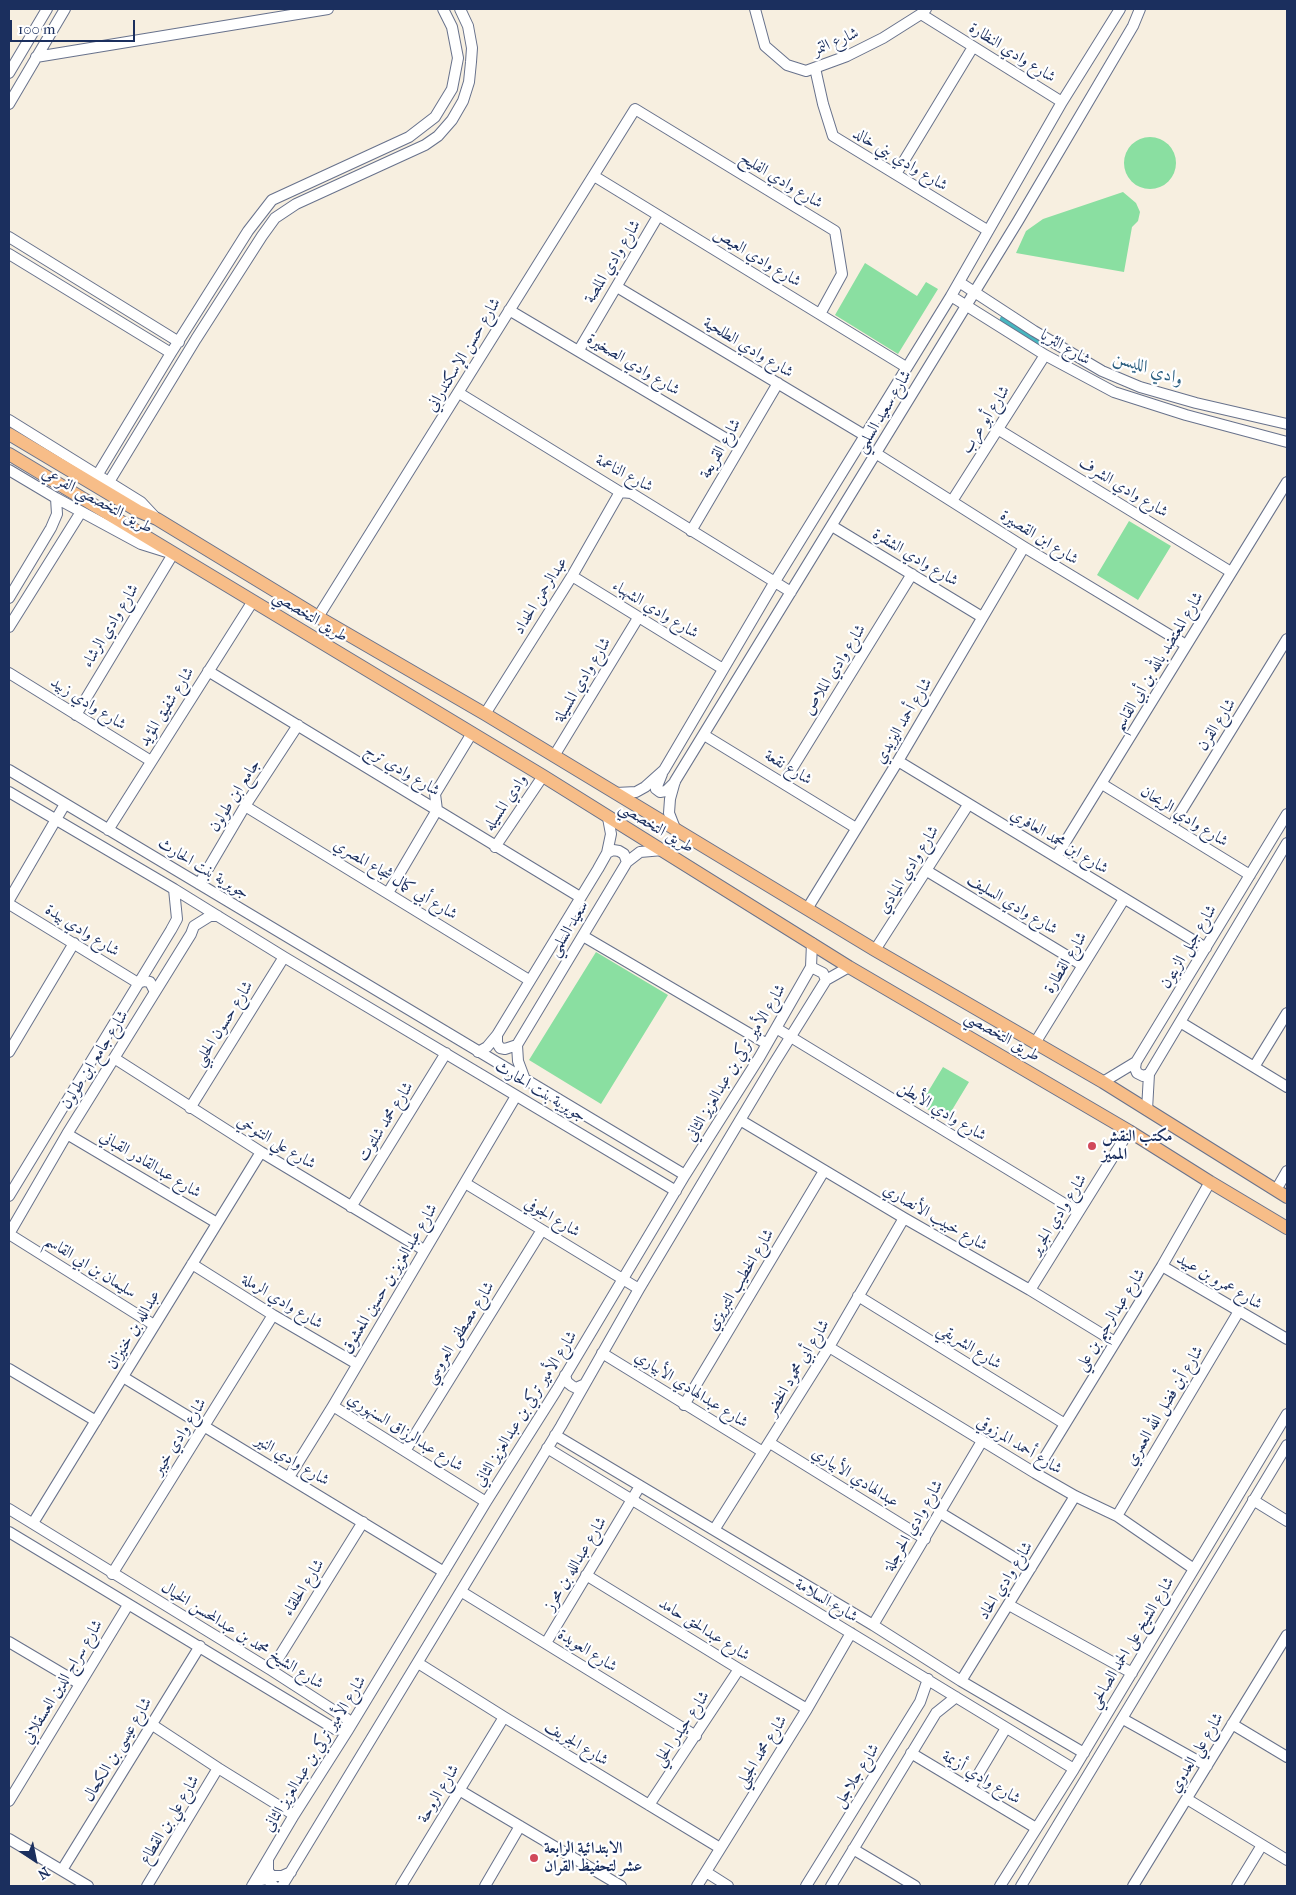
<!DOCTYPE html>
<html>
<head>
<meta charset="utf-8">
<style>
  body { margin:0 }
  #map { position:relative; width:1296px; height:1895px; overflow:hidden; background:#f7efe0; font-family:"IM FELL French Canon",serif }
  canvas { display:block }
  .frame { position:absolute; inset:0; border:10px solid #1b2f5e; pointer-events:none }
  .north { position:absolute; left:10px; top:1835px; width:50px; height:50px; -webkit-text-stroke:4px #fff; paint-order:stroke; rotate:146deg; font-size:14px; font-weight:700; line-height:20px; text-align:center; color:#1b2f5e }
  .north::after { content:''; display:block; margin:auto; width:18px; height:22px; background:#1b2f5e; clip-path:polygon(50% 0,100% 100%,50% 72%,0 100%) }
  .scale { position:absolute; left:10px; top:20px; width:125px; height:22px; box-sizing:border-box; border:2px solid #1b2f5e; border-top:0; padding-left:6px; font-size:15px; line-height:18px; white-space:nowrap; color:#1b2f5e; -webkit-text-stroke:4px #fff; paint-order:stroke }
</style>
</head>
<body>
<div id="map">
<canvas width="1296" height="1895"></canvas>
<div class="frame"></div>
<div class="north">N</div>
<div class="scale">100 m</div>
</div>
<script>
const ctx = document.querySelector('canvas').getContext('2d');
ctx.lineJoin = 'round';
function fillPath(path, color) {
  ctx.fillStyle = color;
  ctx.fill(path, 'evenodd');
}
function toPath(rows) {
  const path = new Path2D();
  for (const r of rows) {
    if (r.length === 3) {
      path.moveTo(r[0] + r[2], r[1]);
      path.arc(r[0], r[1], r[2], 0, 2 * Math.PI);
      continue;
    }
    path.moveTo(r[0], r[1]);
    for (let i = 2; i < r.length; i += 2) path.lineTo(r[i], r[i + 1]);
  }
  return path;
}
function strokePath(path, color, width, dash) {
  ctx.strokeStyle = color;
  ctx.lineWidth = width;
  ctx.lineCap = dash ? 'butt' : 'round';
  ctx.setLineDash(dash || []);
  ctx.stroke(path);
}
function drawText(font, color, halo, rows, align = 'center') {
  ctx.font = font + ' "IM FELL French Canon",Amiri,serif';
  ctx.lineWidth = 4.5;
  ctx.setLineDash([]);
  ctx.textBaseline = 'middle';
  ctx.strokeStyle = halo;
  ctx.fillStyle = color;
  for (const [text, x, y, turn = 0] of rows) {
    ctx.save();
    ctx.translate(x, y);
    ctx.rotate((+turn || 0) * Math.PI / 180);
    ctx.textAlign = isNaN(turn) ? turn : align;
    if (halo) ctx.strokeText(text, 0, 0);
    ctx.fillText(text, 0, 0);
    ctx.restore();
  }
}
const green = toPath([
  [1150,163,26],
  [1123,192,1136,203,1140,212,1138,221,1132,227,1124,272,1016,253,1026,231,1043,219],
  [865,263,917,296,926,282,938,289,898,354,835,315],
  [1129,521,1171,546,1138,600,1097,575],
  [596,952,668,995,601,1104,529,1060],
  [943,1067,969,1082,946,1120,920,1105]
]);
const river = toPath([
  [1007,321,1037,337]
]);
const minor = toPath([
  [755,9,765,46,787,65,806,71,847,56,883,38,921,14,926,9],
  [921,14,1062,102],
  [36,57,328,9],
  [815,68,823,104,833,136,987,230],
  [9,73,47,9],
  [9,104,65,9],
  [896,174,973,47],
  [594,176,906,367],
  [9,237,179,342],
  [9,254,171,353],
  [959,282,1034,331,1102,371,1140,387,1196,403,1287,424],
  [617,287,864,435],
  [951,296,1045,355,1114,392,1186,415,1287,442],
  [509,310,740,447],
  [579,350,658,216],
  [459,393,620,492,631,493,791,592],
  [9,420,141,502,155,517],
  [999,430,1231,572],
  [877,454,1024,547,1186,645],
  [9,470,56,498,141,544,173,554,76,715],
  [98,474,171,353,248,231,272,200,409,137,435,117,452,89,458,58,452,27,443,9],
  [109,482,196,339,262,236,275,218,296,204,425,145,438,136,452,120,463,101,469,82,471,62,472,48,468,26,460,9],
  [952,501,1045,355],
  [832,526,982,617],
  [691,531,778,383],
  [572,576,723,669],
  [9,598,51,528,57,514,56,498],
  [318,617,635,109,835,231,842,274,820,314],
  [9,627,81,512],
  [208,671,580,897],
  [9,673,151,761],
  [485,714,572,576,620,492],
  [704,735,856,828],
  [554,756,638,618],
  [898,761,1206,948],
  [9,770,685,1175],
  [662,774,656,789,660,792,666,791,675,782],
  [783,783,912,574],
  [1102,784,1250,875],
  [9,792,174,889,284,957,676,1191],
  [616,793,636,792,645,787,664,770,774,583,951,296,1062,102,1120,9],
  [245,806,529,980],
  [1172,826,1287,639],
  [108,830,253,601],
  [676,831,669,813,670,799,675,781,1018,221,1133,26,1140,9],
  [495,847,543,776],
  [607,853,613,850,619,851,624,854,627,862],
  [1056,857,1287,482],
  [927,871,1082,965],
  [199,884,245,806,298,725],
  [388,893,437,810,435,794,472,733],
  [9,900,65,804],
  [9,904,138,983,144,981,150,982,155,992],
  [807,909,898,761,1024,547],
  [583,936,767,1044],
  [875,950,968,805],
  [811,967,823,973,826,980],
  [1180,1022,1287,1087],
  [776,1028,1078,1212],
  [497,1035,497,1043,500,1048,505,1049,517,1045],
  [1035,1043,1124,899],
  [9,1052,74,943],
  [478,1052,487,1047,497,1035,598,869,607,853,611,834,608,818],
  [114,1058,261,1152,424,1250],
  [1136,1062,1135,1068,1137,1073,1143,1076,1149,1074],
  [1254,1067,1287,1013],
  [524,1077,518,1061,517,1045,627,862,640,852,663,850],
  [1103,1082,1136,1062,1287,814],
  [190,1108,284,957],
  [1147,1110,1149,1074,1287,843],
  [740,1120,904,1218,1030,1290,1115,1342],
  [67,1134,217,1223],
  [465,1183,639,1289],
  [1276,1190,1287,1171],
  [9,1196,171,930,177,919,174,889],
  [351,1207,446,1053],
  [9,1234,67,1134,191,934,194,926,210,916,218,916],
  [9,1234,154,1325],
  [192,1264,273,1315,357,1364],
  [1162,1266,1287,1339],
  [1030,1290,1129,1131],
  [858,1296,1065,1424],
  [829,1347,1035,1473,1075,1496,1117,1516,1194,1569],
  [602,1353,763,1452],
  [9,1369,96,1421],
  [565,1375,567,1382,572,1386,576,1388,585,1384],
  [123,1377,444,1572],
  [684,1405,824,1171],
  [333,1406,486,1502],
  [555,1435,873,1625,961,1681,1084,1753],
  [770,1443,925,1539],
  [547,1448,1074,1769],
  [405,1451,542,1230],
  [1035,1473,1162,1266,1210,1182],
  [289,1477,333,1406,516,1096],
  [1253,1500,1287,1521],
  [9,1509,271,1670,347,1719,348,1725,341,1730,335,1729,9,1532],
  [939,1512,1031,1568],
  [1117,1516,1239,1311],
  [33,1523,261,1152],
  [714,1530,829,1347,904,1218],
  [112,1574,273,1315],
  [586,1575,739,1669,807,1709],
  [462,1592,696,1736],
  [1009,1605,1132,1673],
  [873,1625,982,1441],
  [9,1642,80,1684],
  [546,1643,640,1486],
  [418,1663,504,1717,720,1848],
  [271,1670,363,1522],
  [961,1681,1075,1496],
  [1123,1719,1207,1766],
  [151,1724,218,1768,294,1815],
  [1232,1724,1287,1757],
  [911,1753,1036,1828],
  [970,1788,1006,1728],
  [459,1790,621,1886],
  [1187,1799,1287,1860],
  [9,1801,128,1605],
  [649,1805,739,1669],
  [9,1839,88,1886],
  [853,1849,915,1886],
  [268,1860,268,1871,272,1876,282,1876,291,1872],
  [62,1870,200,1646],
  [706,1872,728,1886],
  [147,1886,218,1768],
  [252,1886,294,1815,348,1730,486,1502,556,1391,685,1175,759,1058,811,967,812,943],
  [252,1886,261,1880,267,1879,274,1886],
  [282,1886,561,1426,639,1289,773,1065,826,980,849,967],
  [401,1886,504,1717],
  [485,1886,520,1826],
  [697,1886,807,1709,851,1633],
  [806,1886,920,1702,928,1679],
  [831,1886,936,1713,956,1697],
  [1000,1886,1074,1769,1287,1414],
  [1021,1886,1287,1445],
  [1133,1886,1287,1635],
  [1237,1886,1262,1845]
]);
const major = toPath([
  [9,434,138,511,157,519,318,617,485,714,875,950,1103,1082,1287,1197],
  [9,454,543,776,849,967,1129,1131,1210,1182,1287,1228]
]);
const markers = [
  [1092,1146,5,"#d1495b"],
  [534,1858,5,"#d1495b"]
];
const streetNames = [
  ["شارع التمر",836,42,-23],
  ["شارع وادي النظارة",1012,53,32],
  ["شارع وادي بني خالد",900,160,31],
  ["شارع وادي الفليح",781,181,31],
  ["شارع وادي العيص",757,258,31],
  ["شارع وادي الملصة",613,262,-59],
  ["شارع وادي الطلحية",748,348,31],
  ["شارع الثريا",1065,348,30],
  ["شارع حسن الإسكندراني",464,355,-59],
  ["شارع وادي الصخيرة",633,365,31],
  ["شارع سعيد السلمي",884,412,-59],
  ["شارع أبو عرب",986,420,-58],
  ["شارع القريعة",721,449,-60],
  ["شارع الناعمة",624,474,28],
  ["شارع وادي الشرف",1123,488,31],
  ["طريق التخصصي الفرعي",97,501,28],
  ["شارع ابن القصيرة",1039,538,32],
  ["شارع وادي الشقرة",915,558,31],
  ["عبدالرحمن الحداد",541,596,-58],
  ["شارع وادي الشهباء",655,610,31],
  ["طريق التخصصي",310,617,31],
  ["شارع وادي الرشاء",111,626,-59],
  ["شارع المعتضد بالله بن أبي القاسم",1159,662,-59],
  ["شارع وادي الملاص",835,670,-58],
  ["شارع وادي المسيلة",583,680,-59],
  ["شارع وادي زبيد",88,704,32],
  ["شارع شفيق المؤيد",167,707,-58],
  ["شارع أحمد اليزيدي",904,721,-59],
  ["شارع القرن",1217,725,-58],
  ["شارع نقعة",788,768,31],
  ["شارع وادي ترج",402,771,31],
  ["جامع ابن طولون",235,796,-58],
  ["وادي المسيله",506,803,-56],
  ["شارع وادي الريحان",1184,817,32],
  ["طريق التخصصي",656,828,31],
  ["شارع ابن محمد العافري",1059,842,31],
  ["جويرية بنت الحارث",203,869,31],
  ["شارع وادي الميادي",909,870,-58],
  ["شارع أبي كمال شجاع المصري",395,880,31],
  ["شارع وادي السليف",1012,905,31],
  ["سعيد السلمي",569,929,-59],
  ["شارع وادي بيدة",82,931,32],
  ["شارع جبل الزيتون",1189,947,-59],
  ["شارع القطارة",1066,963,-59],
  ["شارع حسون الحلبي",224,1024,-58],
  ["طريق التخصصي",1002,1037,30],
  ["شارع جامع ابن طولون",95,1060,-58],
  ["شارع الأمير تركي بن عبدالعزيز الثاني",736,1063,-59],
  ["جويرية بنت الحارث",540,1092,31],
  ["شارع وادي الأبطن",942,1112,31],
  ["شارع محمد شلتوت",386,1122,-58],
  ["شارع علي التنوخي",276,1143,31],
  ["شارع عبدالقادر القباني",150,1165,31],
  ["شارع وادي الجرير",1059,1215,-58],
  ["شارع الجوفي",552,1218,31],
  ["شارع خبيب الأنصاري",935,1218,30],
  ["سليمان بن ابي القاسم",90,1267,32],
  ["شارع عبدالعزيز بن حسين المعشوق",390,1279,-59],
  ["شارع الخطيب التبريزي",741,1280,-59],
  ["شارع عمرو بن عبيد",1219,1282,30],
  ["شارع وادي الرملة",282,1302,31],
  ["شارع عبدالرحيم بن علي",1111,1320,-58],
  ["عبدالله بن خنيزان",134,1330,-59],
  ["شارع مصطفى العروسي",460,1333,-58],
  ["شارع الشريقي",969,1347,32],
  ["شارع أبي محمود الخضر",798,1368,-59],
  ["شارع عبدالهادي الأبياري",691,1390,32],
  ["شارع أبن فضل الله العمري",1165,1406,-59],
  ["شارع الأمير تركي بن عبدالعزيز الثاني",526,1409,-58],
  ["شارع عبدالرزاق السنهوري",405,1433,32],
  ["شارع وادي خيبر",180,1437,-58],
  ["شارع أحمد المرزوقي",1019,1446,31],
  ["شارع وادي النير",292,1461,31],
  ["عبدالهادي الأبياري",855,1478,32],
  ["شارع وادي الحرجلة",914,1526,-60],
  ["شارع عبدالله بن محرز",576,1564,-59],
  ["شارع وادي الحاد",1006,1581,-58],
  ["شارع الحلقاء",304,1588,-58],
  ["شارع السلامة",826,1601,31],
  ["شارع عبدالحق حامد",704,1630,32],
  ["شارع الشيخ محمد بن عبدالمحسن الخيال",242,1636,32],
  ["شارع الشيخ على الحمد الصالحي",1132,1643,-59],
  ["شارع العويدة",587,1651,32],
  ["شارع سراج الدين العسقلاني",63,1682,-59],
  ["شارع حيدر الحلي",682,1729,-56],
  ["شارع الجريف",576,1744,31],
  ["شارع عيسى بن الكحال",118,1750,-59],
  ["شارع محمد الجيلي",762,1752,-58],
  ["شارع علي العدوي",1197,1753,-59],
  ["شارع الأمير تركي بن عبدالعزيز الثاني",315,1754,-58],
  ["شارع جلاجل",857,1776,-58],
  ["شارع وادي أزيمة",981,1778,31],
  ["شارع الروحة",439,1794,-59],
  ["شارع علي بن القطاع",170,1820,-59]
];
const poiNames = [
  ["مكتب النقش",1102,1137],
  ["المميز",1102,1155],
  ["الابتدائية الرابعة",544,1849],
  ["عشر لتحفيظ القران",544,1867]
];
const waterNames = [
  ["وادي الليسن",1148,369,19]
];
fillPath(green, '#8adfa1');
strokePath(river, '#47b6bf', 15);
strokePath(minor, '#68728c', 12);
strokePath(major, '#68728c', 14);
strokePath(minor, '#fff', 10);
strokePath(major, '#f7bd88', 12);
for (const [x, y, r, color] of markers) {
  const dot = new Path2D();
  dot.arc(x, y, r, 0, 2 * Math.PI);
  ctx.fillStyle = color;
  ctx.fill(dot);
  strokePath(dot, '#fff', 2);
}
drawText('16px', '#1b2f5e', '#fff', streetNames);
drawText('bold 16px', '#1b2f5e', '#fff', poiNames, 'left');
drawText('italic 18px', '#2a5e80', '#fff', waterNames);
</script>
</body>
</html>
